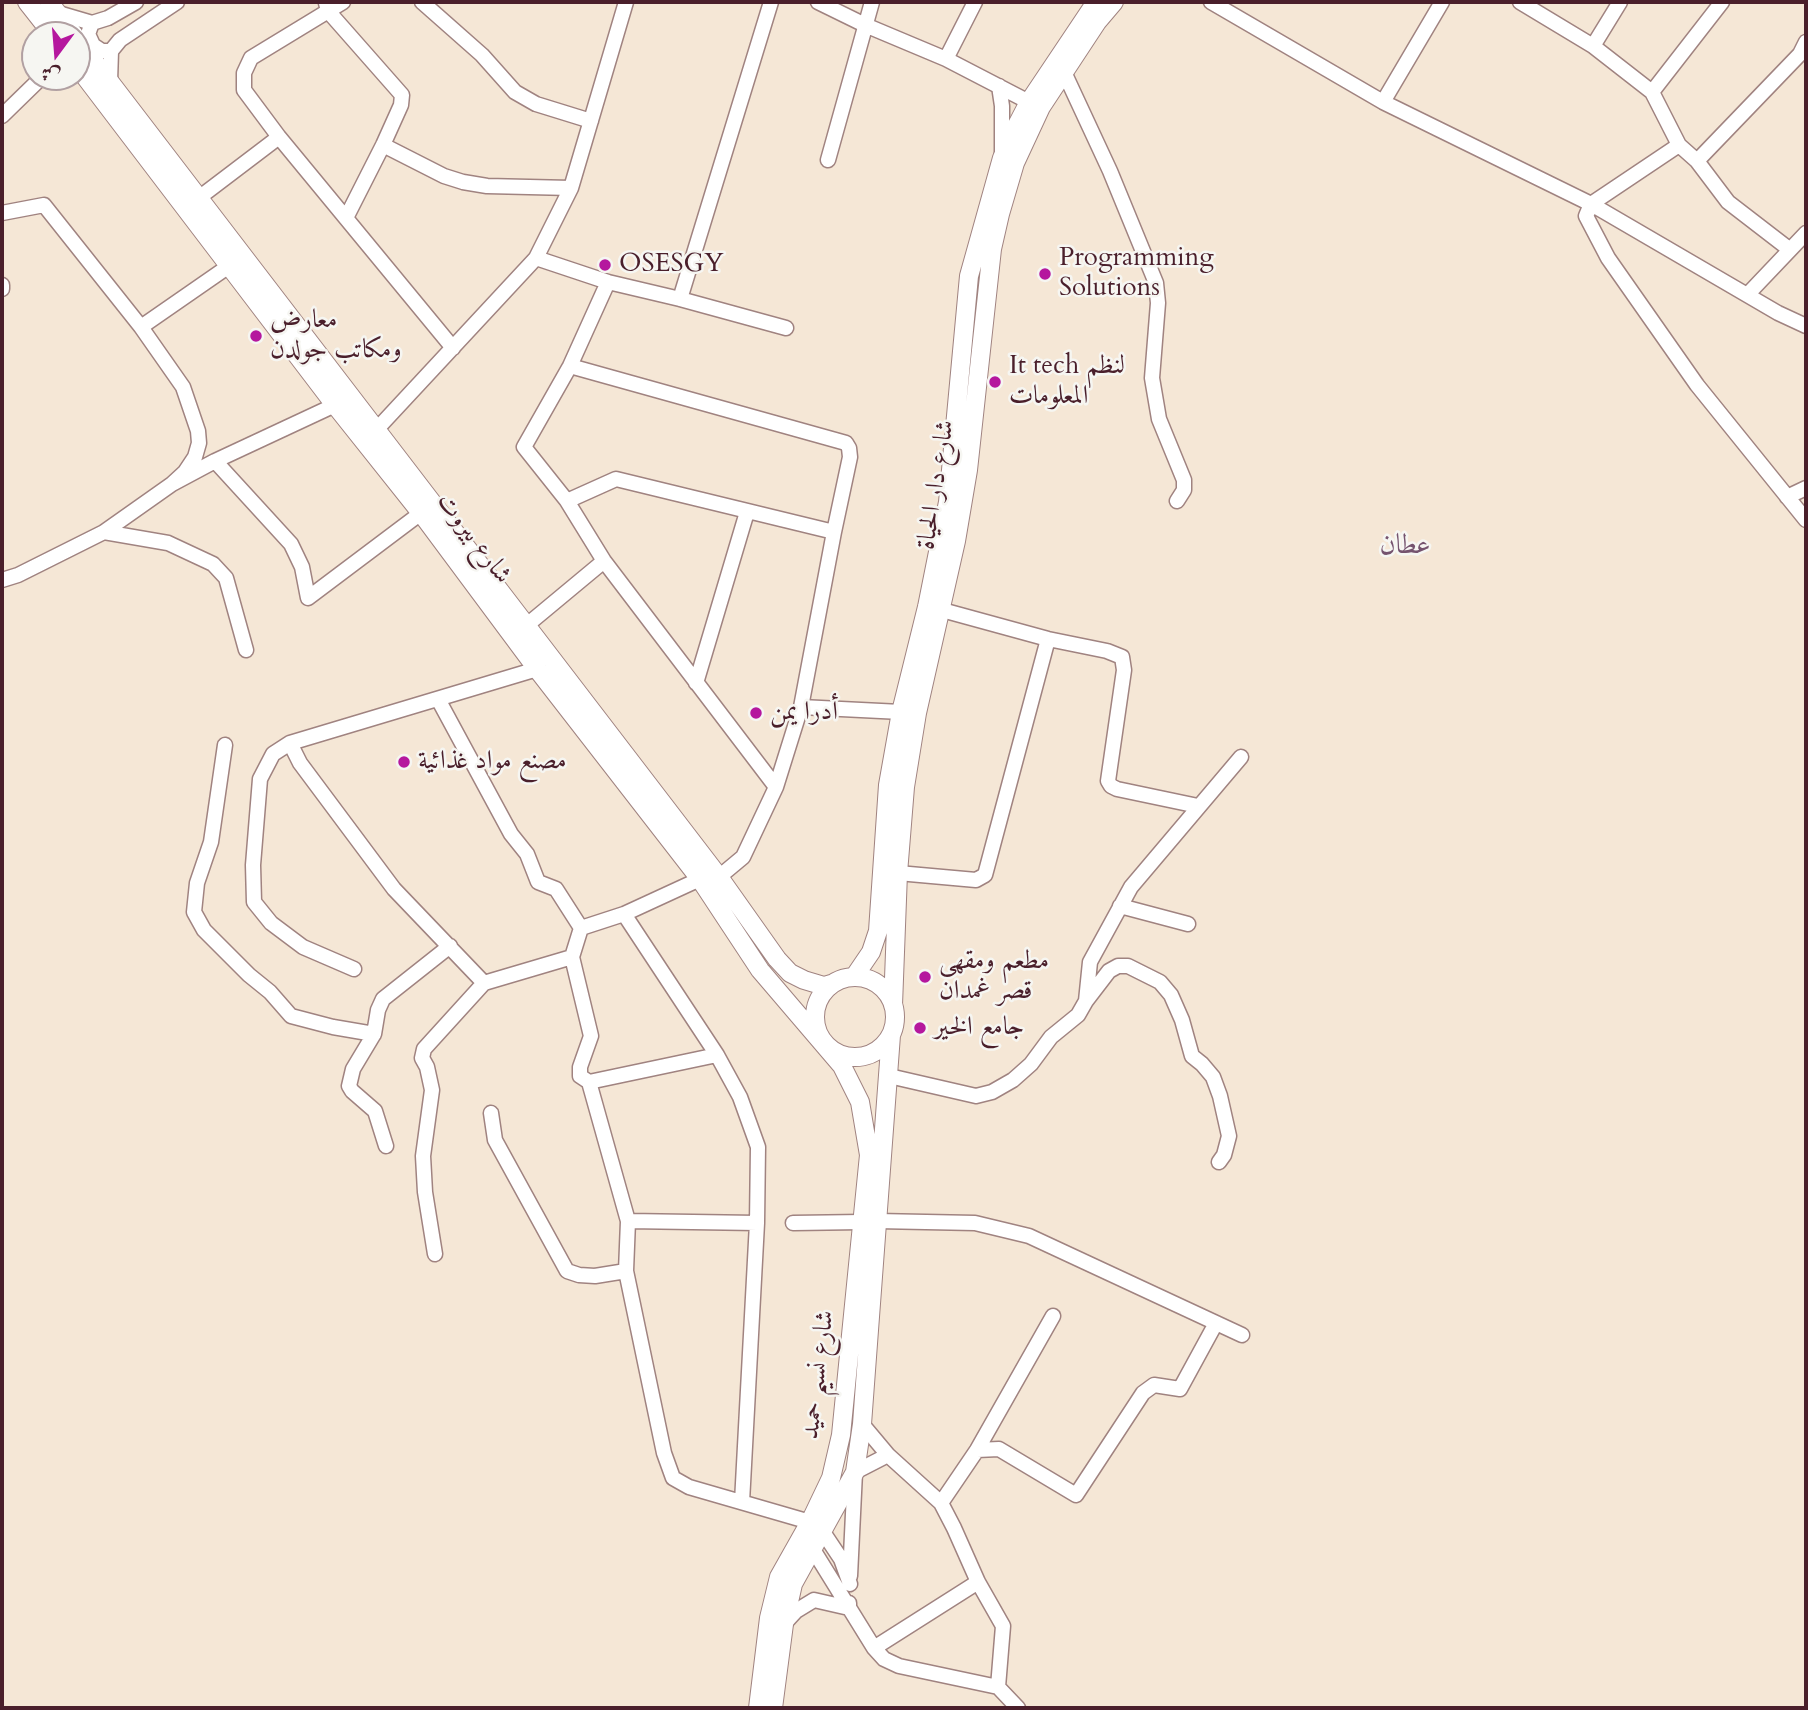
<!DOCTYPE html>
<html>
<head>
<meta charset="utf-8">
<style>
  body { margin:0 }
  #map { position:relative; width:1808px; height:1710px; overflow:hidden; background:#f5e7d6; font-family:Cardo,Amiri,serif }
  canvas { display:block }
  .frame { position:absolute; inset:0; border:4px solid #4a1f2b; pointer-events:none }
  .north { position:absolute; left:21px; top:21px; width:70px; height:70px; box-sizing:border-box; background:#f6f6f2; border:2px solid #b1a0a2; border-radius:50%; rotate:196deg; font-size:19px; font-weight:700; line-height:28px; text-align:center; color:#4a1f2b }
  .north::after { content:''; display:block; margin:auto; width:24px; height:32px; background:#b5179e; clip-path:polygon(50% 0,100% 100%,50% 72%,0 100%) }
</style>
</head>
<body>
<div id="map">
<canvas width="1808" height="1710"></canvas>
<div class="frame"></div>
<div class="north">ش</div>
</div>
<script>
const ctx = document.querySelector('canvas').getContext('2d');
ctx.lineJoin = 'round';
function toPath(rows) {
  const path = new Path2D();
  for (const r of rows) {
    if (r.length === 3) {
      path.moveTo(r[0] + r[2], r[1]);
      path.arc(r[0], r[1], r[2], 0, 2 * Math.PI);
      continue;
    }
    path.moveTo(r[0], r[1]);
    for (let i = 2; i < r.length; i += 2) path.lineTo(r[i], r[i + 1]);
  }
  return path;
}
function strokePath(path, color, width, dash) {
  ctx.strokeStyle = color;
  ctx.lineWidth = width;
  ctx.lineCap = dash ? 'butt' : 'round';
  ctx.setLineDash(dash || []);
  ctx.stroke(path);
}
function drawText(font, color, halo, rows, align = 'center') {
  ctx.font = font + ' Cardo,Amiri,serif';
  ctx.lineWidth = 5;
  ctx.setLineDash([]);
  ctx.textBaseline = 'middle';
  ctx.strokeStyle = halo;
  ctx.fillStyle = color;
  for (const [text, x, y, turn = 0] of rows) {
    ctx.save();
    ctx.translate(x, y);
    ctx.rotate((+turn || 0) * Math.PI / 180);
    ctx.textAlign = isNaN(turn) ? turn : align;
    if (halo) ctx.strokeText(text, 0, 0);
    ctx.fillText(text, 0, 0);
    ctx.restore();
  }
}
const minor = toPath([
  [343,2,251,58,244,73,244,90,279,137,453,348],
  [422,2,482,55,515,92,536,104,591,121],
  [818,2,865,25,946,59,1029,102],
  [1211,2,1383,102,1591,204,1778,313,1806,326],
  [1520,2,1593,46,1652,92,1679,145,1697,161,1728,202,1789,249],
  [326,3,328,11,402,95,401,105,383,145,346,218],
  [58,13,92,23,108,18,136,2],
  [92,23,88,34,93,45,102,51,111,51],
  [1593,46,1620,2],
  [946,59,975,2],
  [1064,72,1110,171,1156,283,1158,303,1152,378,1159,419,1184,480,1184,490,1177,501],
  [110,82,111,51,120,40,177,2],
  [999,86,1002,106,1002,155],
  [1652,92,1722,2],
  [1383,102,1442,2],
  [2,116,42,77],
  [383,145,444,176,463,182,487,186,571,188],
  [1679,145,1591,204,1586,216,1608,258,1697,385,1806,520],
  [828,160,872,2],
  [1697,161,1800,54,1806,42],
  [200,197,279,137],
  [2,213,44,205,141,327,183,387,198,431,199,443,195,457,185,472,172,484],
  [536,258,608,282,680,299,786,328],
  [608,282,570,366,524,447,567,501,604,561,776,787],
  [2,285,2,289],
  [1748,294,1806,233],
  [680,299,771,2],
  [141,327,229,266],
  [570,366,846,443,849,448,850,457,834,532],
  [377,429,536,258,571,188,626,2],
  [215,461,291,544,302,567,308,598,421,513],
  [1787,497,1806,488],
  [567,501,616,479,834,532,801,707,776,787,743,857,719,877],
  [104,532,168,543,213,564,226,578,246,650],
  [2,580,18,575,104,532,172,484,215,461,335,405],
  [942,610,1048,639,1107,651,1122,657,1124,670,1108,781,1111,786,1117,789,1198,806],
  [527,625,604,561],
  [696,683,747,512],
  [438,699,511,834,527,854,538,882,556,889,581,928,572,957,591,1036,580,1067,580,1076,589,1082,628,1221,626,1271,664,1453,673,1478,689,1487,810,1522,823,1532,841,1559,850,1584],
  [801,707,901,712],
  [290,743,300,763,394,889,484,983],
  [225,745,211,842,197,883,194,912,204,930,249,975,270,992,291,1016,333,1027,374,1034,378,1010,383,999,450,946],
  [898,873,976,880,985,875,1048,639],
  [1120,906,1188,924],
  [624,914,717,1055,740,1097,758,1147,757,1223,742,1502],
  [581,928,624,914,700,879],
  [354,969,303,947,271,923,254,902,253,865,260,779,273,754,290,743,537,669],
  [1086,1001,1109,971,1118,966,1128,966,1160,982,1171,995,1182,1020,1192,1056,1202,1064,1213,1077,1220,1096,1229,1136,1224,1155,1219,1162],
  [374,1034,353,1069,349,1086,352,1091,375,1111,386,1146],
  [889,1076,976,1096,992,1092,1013,1080,1031,1064,1051,1037,1078,1015,1086,1001,1090,962,1131,887,1241,757],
  [589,1082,717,1055],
  [491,1113,495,1140,567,1271,579,1275,595,1276,626,1271],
  [628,1221,757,1223],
  [877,1221,975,1223,1029,1236,1242,1335],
  [793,1223,862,1222],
  [435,1254,425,1192,423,1156,432,1090,427,1067,422,1058,424,1049,484,983,572,957],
  [862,1424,888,1455,941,1503,954,1528,978,1582,1003,1626,998,1687],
  [977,1450,999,1449,1076,1495,1143,1393,1154,1385,1180,1389,1216,1323],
  [941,1503,977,1450,1053,1316],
  [809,1543,874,1648,884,1659,899,1666,998,1687,1018,1708],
  [850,1576,855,1472,888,1455],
  [784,1624,796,1611,814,1600,849,1608,849,1603],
  [874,1648,978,1582]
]);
const major = toPath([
  [27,2,53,35],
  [49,2,74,35],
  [77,39,719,877,777,959,790,973,804,980,824,986,834,983],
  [77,66,335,405,421,513,537,669,700,879,760,970,842,1066,860,1102,869,1155,841,1435,831,1478,810,1522,779,1577,769,1618,758,1708],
  [854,977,871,952,878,931,888,785,901,712,927,607,948,502,969,276,1002,158,1016,127,1029,102,1096,2],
  [855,1017,40],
  [893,1005,898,873,905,787,917,713,956,541,968,470,992,249,1000,214,1015,163,1041,107,1097,22,1114,2],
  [773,1708,784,1624,793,1584,855,1472,862,1424,891,1035]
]);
const markers = [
  [605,265,7,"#b5179e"],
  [1045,274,7,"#b5179e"],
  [256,336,7,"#b5179e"],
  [995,382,7,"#b5179e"],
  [756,713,7,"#b5179e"],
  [404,762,7,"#b5179e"],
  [925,977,7,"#b5179e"],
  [920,1028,7,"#b5179e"]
];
const poiNames = [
  ["Programming",1059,259],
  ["Solutions",1059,289],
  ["OSESGY",619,265],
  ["معارض",270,321],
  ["ومكاتب جولدن",270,351],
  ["It tech لنظم",1009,367],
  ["المعلومات",1009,397],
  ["أدرا يمن",770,713],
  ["مصنع مواد غذائية",418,762],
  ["مطعم ومقهى",939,962],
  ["قصر غمدان",939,992],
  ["جامع الخير",934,1028]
];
const streetNames = [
  ["شارع دار الحياة",937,485,-81],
  ["شارع بيروت",473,539,53],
  ["شارع نسيم حميد",819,1375,-83]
];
const neighbourhoodNames = [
  ["عطان",1405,547]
];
strokePath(minor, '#a08380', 17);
strokePath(major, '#a08380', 20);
strokePath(minor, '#fff', 14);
strokePath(major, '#fff', 18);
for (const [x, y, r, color] of markers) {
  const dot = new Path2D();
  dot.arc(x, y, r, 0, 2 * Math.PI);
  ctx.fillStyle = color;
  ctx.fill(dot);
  strokePath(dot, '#f6f6f2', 2.5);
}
drawText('26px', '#4a1f2b', '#f6f6f2', poiNames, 'left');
drawText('26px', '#4a1f2b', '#f6f6f2', streetNames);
drawText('28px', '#75536e', '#f6f6f2', neighbourhoodNames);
</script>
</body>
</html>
